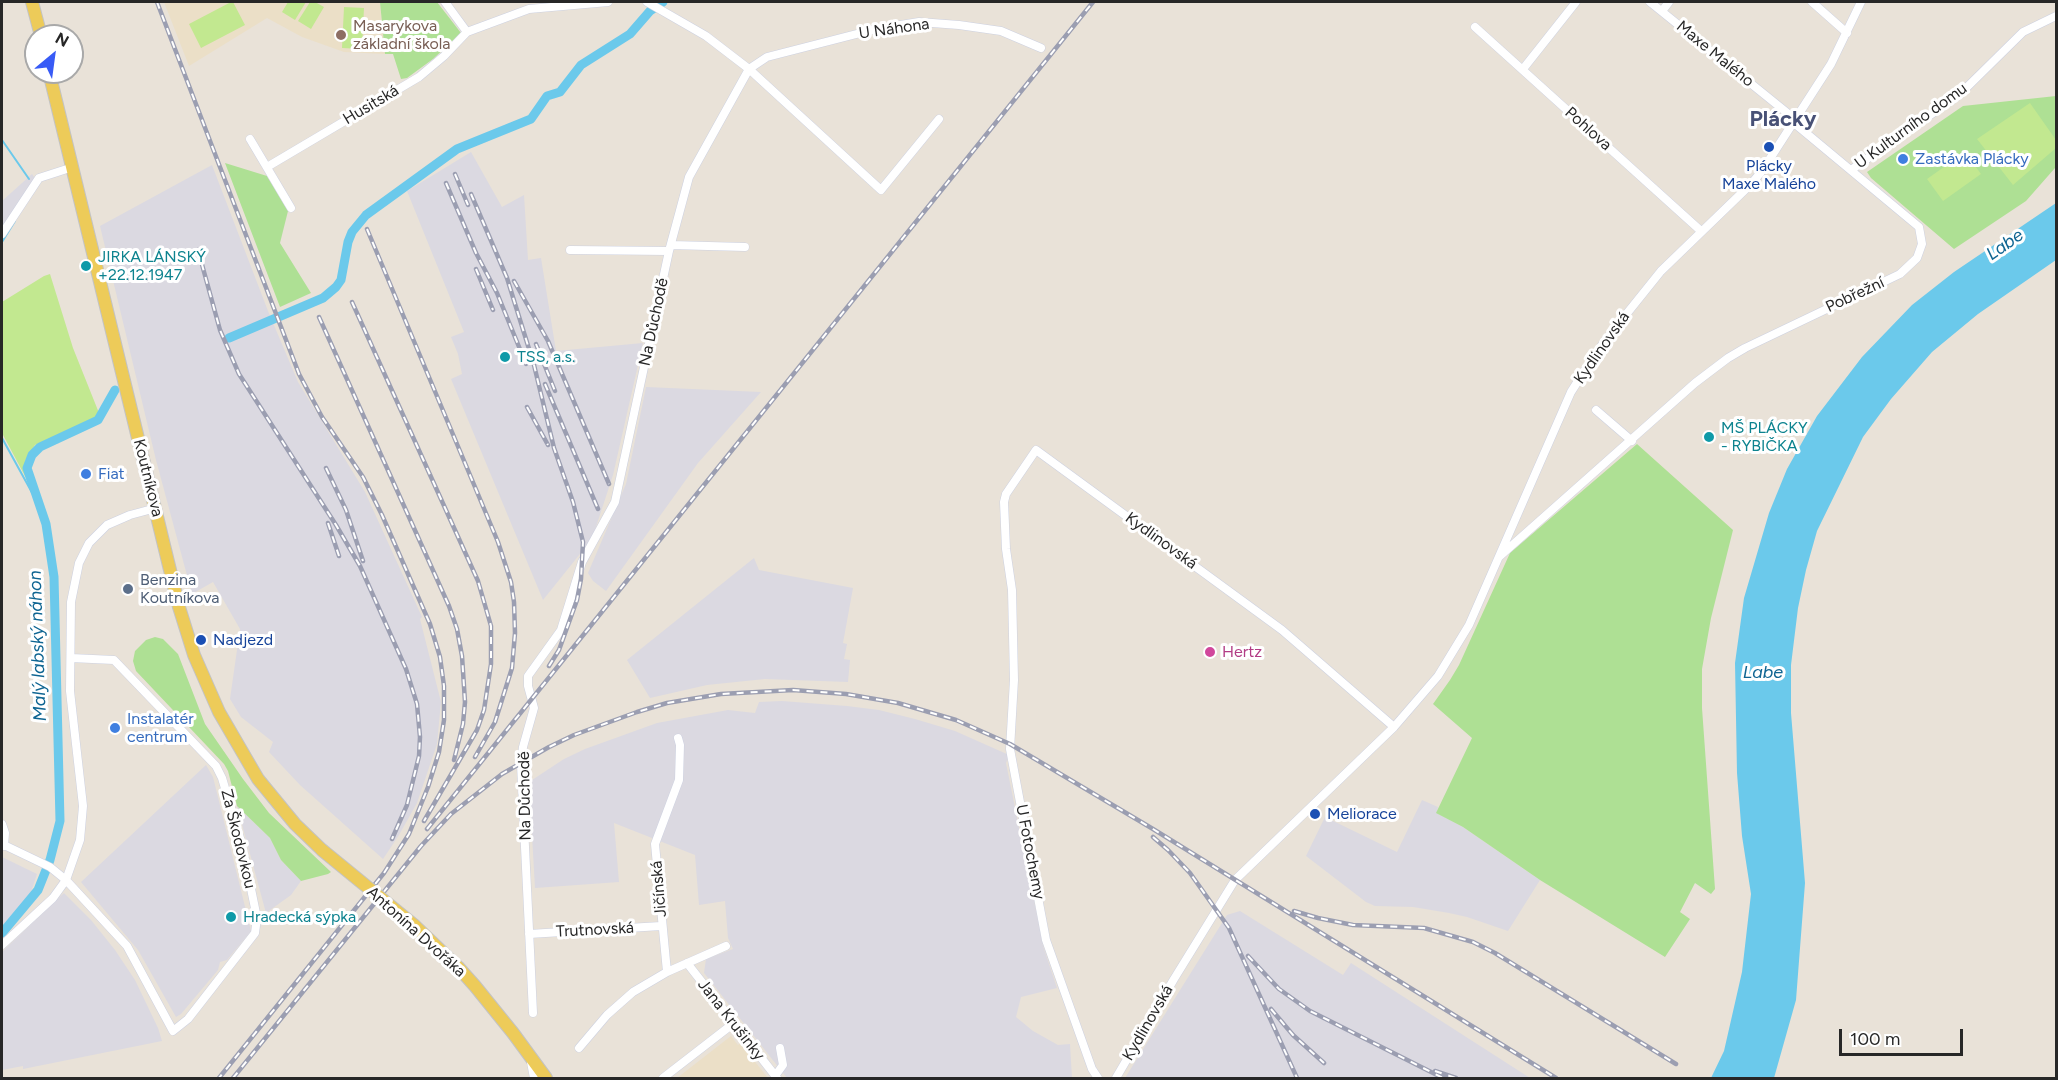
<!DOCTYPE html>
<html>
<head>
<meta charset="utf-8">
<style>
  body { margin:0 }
  #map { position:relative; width:2058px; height:1080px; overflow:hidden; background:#e9e2d8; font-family:Figtree,sans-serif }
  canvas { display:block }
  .frame { position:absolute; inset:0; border:3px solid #272727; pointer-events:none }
  .north { position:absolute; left:24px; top:24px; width:60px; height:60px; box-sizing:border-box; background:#fff; border:2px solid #a9a9a9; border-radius:50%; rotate:29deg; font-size:16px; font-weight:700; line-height:24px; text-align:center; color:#272727 }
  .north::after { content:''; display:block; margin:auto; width:21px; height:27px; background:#385bf6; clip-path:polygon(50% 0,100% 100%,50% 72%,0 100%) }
  .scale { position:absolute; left:1839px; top:1029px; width:124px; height:27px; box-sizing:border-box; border:3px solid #272727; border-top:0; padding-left:8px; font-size:18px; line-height:21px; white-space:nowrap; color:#272727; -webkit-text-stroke:4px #fff; paint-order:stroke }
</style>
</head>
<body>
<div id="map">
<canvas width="2058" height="1080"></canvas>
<div class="frame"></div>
<div class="north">N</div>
<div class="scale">100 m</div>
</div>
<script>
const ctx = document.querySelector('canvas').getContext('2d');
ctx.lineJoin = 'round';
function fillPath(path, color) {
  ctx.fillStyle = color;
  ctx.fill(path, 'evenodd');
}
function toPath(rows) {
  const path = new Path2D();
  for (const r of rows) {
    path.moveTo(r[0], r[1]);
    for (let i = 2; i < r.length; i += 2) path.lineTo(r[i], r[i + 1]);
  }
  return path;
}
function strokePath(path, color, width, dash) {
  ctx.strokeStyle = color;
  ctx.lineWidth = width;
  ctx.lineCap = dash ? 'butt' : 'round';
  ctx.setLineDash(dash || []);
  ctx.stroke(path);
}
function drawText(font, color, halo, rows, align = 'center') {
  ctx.font = font + ' Figtree,sans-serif';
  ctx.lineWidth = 6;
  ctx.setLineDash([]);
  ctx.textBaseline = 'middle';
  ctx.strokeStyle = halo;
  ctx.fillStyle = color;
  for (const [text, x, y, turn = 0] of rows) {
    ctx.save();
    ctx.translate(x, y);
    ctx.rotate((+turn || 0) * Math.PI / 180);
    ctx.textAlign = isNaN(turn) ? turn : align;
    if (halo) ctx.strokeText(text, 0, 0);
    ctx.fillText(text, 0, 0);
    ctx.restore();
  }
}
const industrial = toPath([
  [471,152,502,207,524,195,528,260,541,258,556,351,643,343,613,475,592,539,543,600,451,379,462,374,458,354,451,337,464,332,407,191],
  [212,165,268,311,298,382,365,492,422,617,420,619,441,702,437,744,417,803,399,835,383,859,300,785,269,752,273,742,241,717,230,699,240,629,213,582,192,594,156,460,100,226],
  [32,174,36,180,2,229,2,201],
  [646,387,761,392,698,463,606,591,593,581,588,573,626,484],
  [754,558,759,570,853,588,843,643,847,644,844,659,850,660,848,682,765,679,707,685,650,698,627,660],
  [782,701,847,706,879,710,915,719,955,731,1009,755,1006,763,1043,946,1057,988,1021,997,1016,1017,1033,1031,1058,1045,1070,1044,1072,1078,787,1078,704,973,706,959,733,949,728,938,725,901,699,905,695,855,614,823,619,882,535,888,529,782,564,759,585,749,657,723,728,710,755,713,759,702],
  [206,765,213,777,251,931,227,960,220,962,218,970,181,1014,176,1017,138,950,81,882],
  [1422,800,1438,807,1437,813,1463,827,1540,880,1508,931,1467,917,1449,913,1413,907,1375,906,1366,902,1306,856,1325,817,1397,852],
  [237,806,270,838,281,860,301,881,291,895,266,913],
  [2,857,37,874,30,895,2,926],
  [64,893,91,920,115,950,135,980,158,1028,162,1041,23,1069,23,1066,2,1070,2,952],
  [1240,911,1343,975,1351,963,1530,1078,1125,1078,1227,915]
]);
const education = toPath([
  [164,2,380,2,385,54,344,52,302,37,267,18,189,66],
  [731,1036,738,1045,740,1043,768,1078,677,1078]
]);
const green = toPath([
  [380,2,437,2,461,33,433,59,407,78,401,79,393,54,385,54],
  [2056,96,2056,154,2055,168,2026,201,1954,249,1871,178,1867,172,1963,106],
  [225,163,267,176,288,211,280,243,311,293,280,307],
  [1637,444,1733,530,1711,618,1702,669,1702,708,1715,889,1711,894,1695,883,1680,912,1690,919,1665,957,1540,880,1463,827,1436,813,1472,738,1433,704,1450,680,1459,665,1510,553],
  [155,637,163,639,178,654,205,724,243,779,269,813,331,872,328,874,301,881,281,860,270,838,237,806,228,771,224,764,136,671,133,661,135,651,146,640]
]);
const pitch = toPath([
  [231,2,233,2,245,25,201,48,189,24],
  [288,2,306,2,295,20,282,12],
  [310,2,315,2,324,7,311,29,298,21],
  [344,7,364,8,362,49,342,48],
  [2030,103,2056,140,2056,148,2013,185,1977,139],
  [1965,152,1981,174,1943,201,1927,179],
  [50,274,73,348,99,413,93,420,35,445,25,461,26,478,2,433,2,302,44,276]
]);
const water = toPath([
  [2056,203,2056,260,1978,314,1932,352,1891,399,1863,437,1817,531,1806,570,1798,608,1791,665,1791,713,1805,883,1796,1000,1774,1078,1711,1078,1724,1051,1742,972,1751,894,1742,836,1737,773,1735,663,1744,598,1769,513,1787,469,1817,416,1862,357,1912,305,1954,272]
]);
const stream = toPath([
  [2,140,29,179],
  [2,242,15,221],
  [2,438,41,509]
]);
const canal = toPath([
  [229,338,323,298,336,287,341,280,348,242,352,232,366,215,457,149,531,119,547,96,560,92,581,65,630,34,650,11,663,2],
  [2,933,38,890,50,860,60,821,54,577,46,524,27,468,32,455,40,447,98,420,115,390]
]);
const minor = toPath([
  [445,2,467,32],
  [647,2,706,36,749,69,881,190,939,119],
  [1650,2,1796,120],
  [1812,2,1847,33],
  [1662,11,1669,2],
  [1475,27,1701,231],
  [1523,69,1576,2],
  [250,139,291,208],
  [267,167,419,77,444,56,467,32,529,9,608,2],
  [1851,170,1959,95,2023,32,2056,16],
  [2,234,39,178,73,167],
  [671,245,745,247],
  [570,250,669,251],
  [1596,410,1632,441],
  [1500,556,1695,383,1728,358,1745,348,1900,274,1917,258,1922,244,1919,227,1794,123],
  [2,824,5,833,4,846],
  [2,844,50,867,66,880,127,946,173,1031,188,1019,255,933,257,918,242,845,222,778,216,766,114,660,71,658],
  [529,934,661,926],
  [2,945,53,898,66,880,80,840,83,806,70,691,71,602,79,563,89,543,107,525,130,515,156,508],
  [687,963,777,1078],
  [667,972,655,844,679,780,680,745,678,738],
  [533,1013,521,764,523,747,534,708,528,686,528,676,561,630,582,562,615,502,669,251,689,177,749,69,767,57,876,29,919,22,959,25,1001,31,1041,48],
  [579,1048,607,1015,633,992,667,972,726,946],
  [531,1062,534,1078],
  [775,1076,783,1065,780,1048],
  [663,1078,734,1023],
  [1098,1078,1092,1069,1046,940,1010,749,1014,680,1012,590,1006,549,1004,502,1006,494,1036,450,1282,630,1394,727],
  [1116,1078,1174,979,1235,880,1394,727,1438,676,1469,625,1571,392,1585,370,1604,342,1661,271,1751,184,1762,171,1831,64,1861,2]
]);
const primary = toPath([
  [32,2,41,36],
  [49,72,179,607,194,655,219,712,258,779,295,824,322,850],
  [415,926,458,967,475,986,513,1033,546,1078]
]);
const rail = toPath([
  [157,2,299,374,322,417,363,477,382,515,430,624,440,657,444,686,444,720,439,752,428,787,409,834,384,873,219,1078],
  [455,174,468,205],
  [446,183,476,253,497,293,526,364],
  [471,194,507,278,534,365,554,448,573,502,583,542,581,579,577,600,559,650,549,666],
  [367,229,498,542,511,582,514,602,515,633,512,668,495,722,475,757],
  [198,250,220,330,239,374,336,525,360,566,406,669,417,704,420,737,419,756,407,805,392,839],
  [476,269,493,310],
  [514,281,548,341,609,484],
  [352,302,478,581,491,626,491,664,484,710,477,730,424,821],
  [319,317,449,606,457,629,462,656,465,702,463,724,454,760],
  [536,344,555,391],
  [545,384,598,509],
  [527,407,548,445],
  [326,468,346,510,363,561],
  [328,523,339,556],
  [427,829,1093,2],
  [1153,837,1168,850,1190,873,1229,928,1297,1078],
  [1294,911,1318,918,1353,925,1424,928,1473,942,1495,953,1676,1064],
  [1248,956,1279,989,1310,1011,1443,1078],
  [1271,1009,1293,1035,1324,1063],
  [1435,1071,1456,1078],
  [233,1078,421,846,451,814,502,774,549,747,574,735,637,712,667,703,721,694,793,690,846,694,898,703,956,720,1010,744,1153,829,1556,1078]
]);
const primaryBridge = toPath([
  [322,850,415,926]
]);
const markers = [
  [341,35,6,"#8d6e63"],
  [1769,147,6,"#1a4fb4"],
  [1903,159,6,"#3f7fe0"],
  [86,266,6,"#0f9aa8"],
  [505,357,6,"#0f9aa8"],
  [1709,437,6,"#0f9aa8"],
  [86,474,6,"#3f7fe0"],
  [128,589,6,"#5c6f8a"],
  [201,640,6,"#1a4fb4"],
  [1210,652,6,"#d1479c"],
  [115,728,6,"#3f7fe0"],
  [1315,814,6,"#1a4fb4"],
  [231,917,6,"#0f9aa8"]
];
const educationNames = [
  ["Masarykova",353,26],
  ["základní škola",353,44]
];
const streetNames = [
  ["U Náhona",894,29,-8],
  ["Maxe Malého",1715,54,39],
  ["Husitská",371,105,-31],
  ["U Kulturního domu",1911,126,-36],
  ["Pohlova",1588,129,42],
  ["Pobřežní",1855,295,-25],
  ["Na Důchodě",654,322,-78],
  ["Kydlinovská",1602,348,-55],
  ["Koutníkova",148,478,76],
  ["Kydlinovská",1161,541,36],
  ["Na Důchodě",525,796,-91],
  ["Za Škodovkou",238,839,76],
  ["U Fotochemy",1030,852,79],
  ["Jičínská",659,889,-95],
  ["Trutnovská",595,930,-3],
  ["Antonína Dvořáka",416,932,42],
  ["Jana Krušinky",731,1020,52],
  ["Kydlinovská",1148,1023,-60]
];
const shopNames = [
  ["Zastávka Plácky",1915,159],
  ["Fiat",98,474],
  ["Instalatér",127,719],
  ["centrum",127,737]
];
const transitNames = [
  ["Plácky",1769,166,"center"],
  ["Maxe Malého",1769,184,"center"],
  ["Nadjezd",213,640],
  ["Meliorace",1327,814]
];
const cultureNames = [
  ["JIRKA LÁNSKÝ",98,257],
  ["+22.12.1947",98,275],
  ["TSS, a.s.",517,357],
  ["MŠ PLÁCKY",1721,428],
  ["- RYBIČKA",1721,446],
  ["Hradecká sýpka",243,917]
];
const serviceNames = [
  ["Benzina",140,580],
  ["Koutníkova",140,598]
];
const hotelNames = [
  ["Hertz",1222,652]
];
const waterNames = [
  ["Labe",2005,245,-35],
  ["Malý labský náhon",38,646,-92],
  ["Labe",1763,673]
];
const districtNames = [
  ["Plácky",1783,120]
];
fillPath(industrial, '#dbd9e1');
fillPath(education, '#ebdfc7');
fillPath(green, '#aee094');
fillPath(pitch, '#c2e890');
fillPath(water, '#6bc9eb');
strokePath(stream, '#6bc9eb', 2);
strokePath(canal, '#6bc9eb', 9);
strokePath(minor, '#cdd1e0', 9);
strokePath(primary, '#c3c3c3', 14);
strokePath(minor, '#fff', 8);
strokePath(primary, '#edcb59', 12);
strokePath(rail, '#9b9eb1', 4.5);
strokePath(rail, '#fff', 2, [7]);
strokePath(primaryBridge, '#c3c3c3', 14, []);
strokePath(primaryBridge, '#edcb59', 12);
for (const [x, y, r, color] of markers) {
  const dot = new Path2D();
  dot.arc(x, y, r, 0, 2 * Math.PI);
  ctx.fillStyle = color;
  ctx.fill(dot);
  strokePath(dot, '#fff', 2);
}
drawText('16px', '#785e54', '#fff', educationNames, 'left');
drawText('16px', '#272727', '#fff', streetNames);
drawText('16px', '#366cbe', '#fff', shopNames, 'left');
drawText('16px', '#164399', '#fff', transitNames, 'left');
drawText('16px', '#0d838f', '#fff', cultureNames, 'left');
drawText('16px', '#4e5e75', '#fff', serviceNames, 'left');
drawText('16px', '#b23c85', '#fff', hotelNames, 'left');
drawText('italic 18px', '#0f6592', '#fff', waterNames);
drawText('bold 22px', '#485176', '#fff', districtNames);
</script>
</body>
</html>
